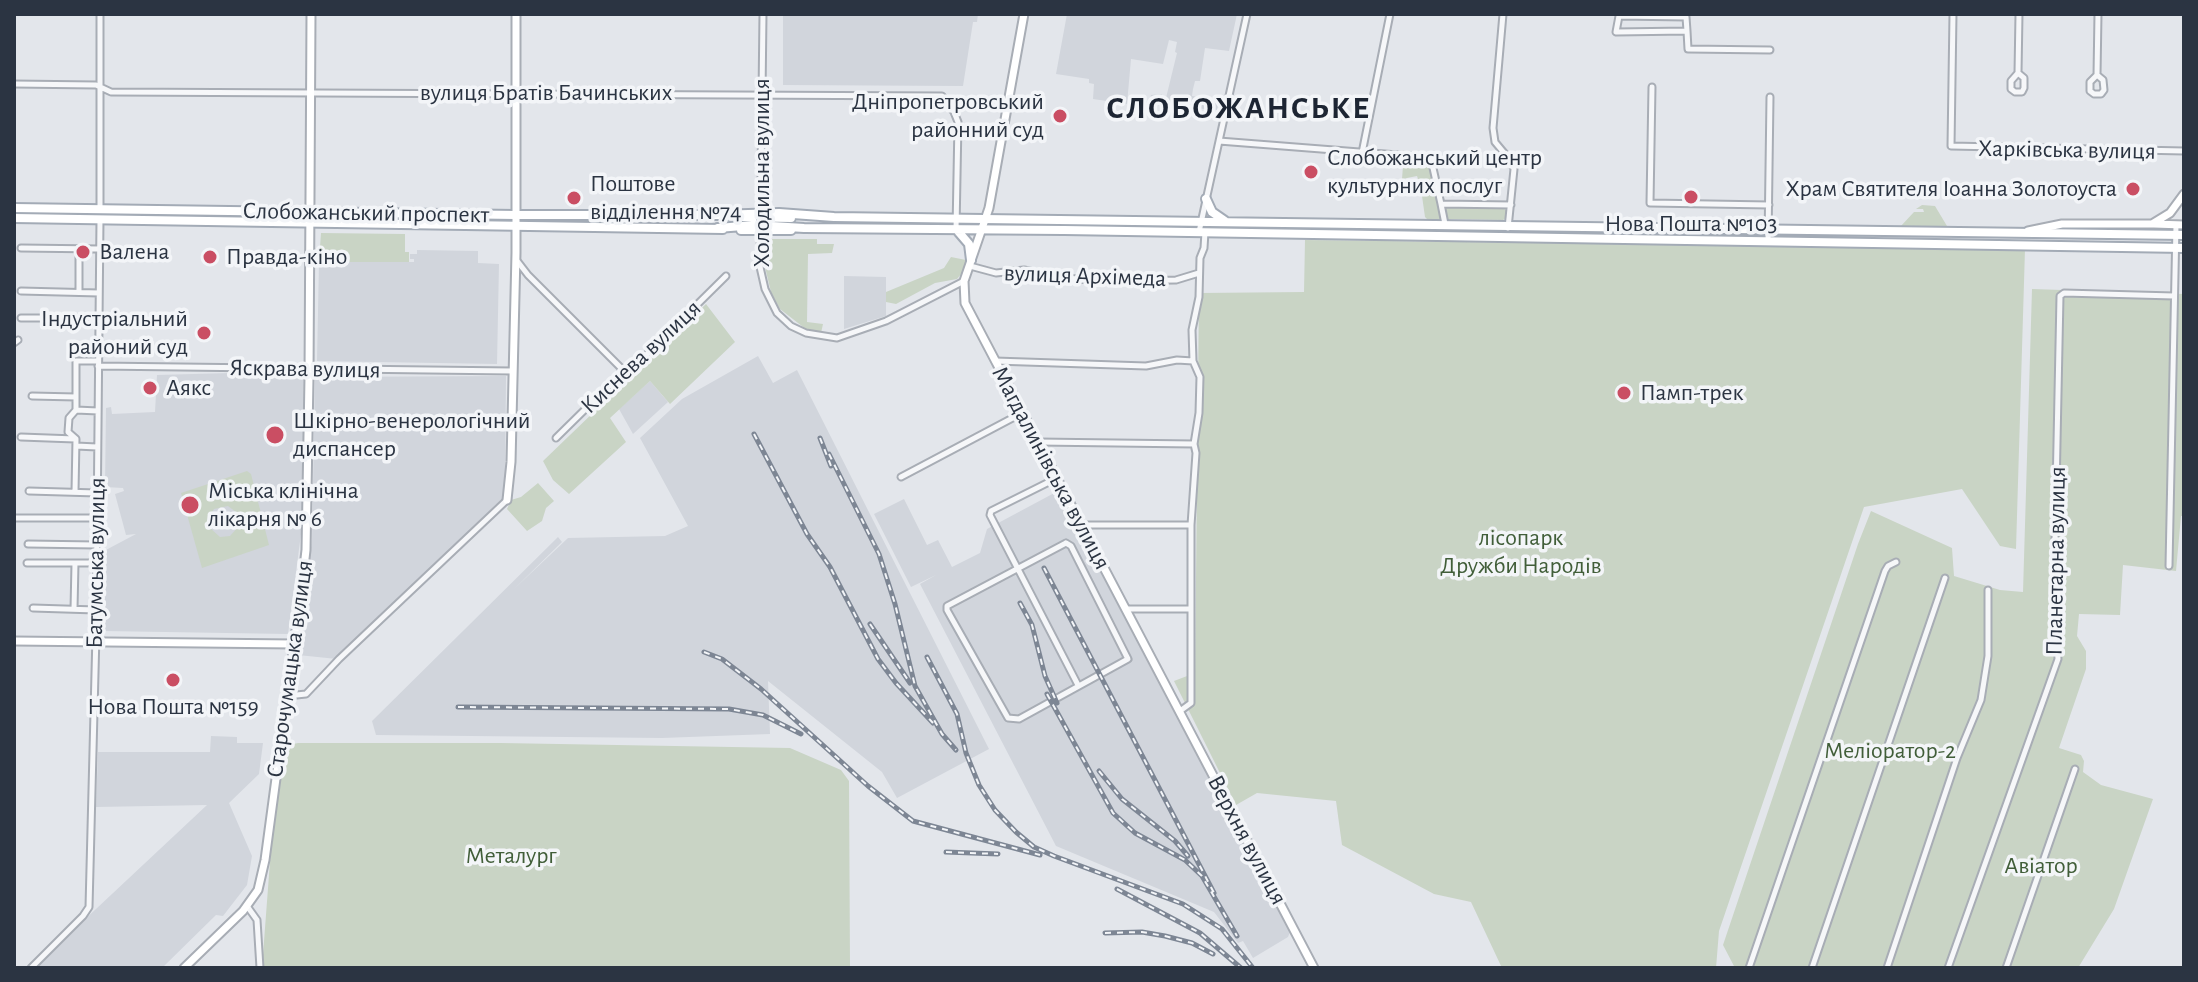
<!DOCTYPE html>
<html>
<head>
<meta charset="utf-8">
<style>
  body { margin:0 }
  #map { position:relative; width:2198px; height:982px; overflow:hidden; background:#e3e6eb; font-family:"Alegreya Sans",sans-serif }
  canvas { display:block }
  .frame { position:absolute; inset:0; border:16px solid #2b3442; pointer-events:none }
</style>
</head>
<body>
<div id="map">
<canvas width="2198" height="982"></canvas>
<div class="frame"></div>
</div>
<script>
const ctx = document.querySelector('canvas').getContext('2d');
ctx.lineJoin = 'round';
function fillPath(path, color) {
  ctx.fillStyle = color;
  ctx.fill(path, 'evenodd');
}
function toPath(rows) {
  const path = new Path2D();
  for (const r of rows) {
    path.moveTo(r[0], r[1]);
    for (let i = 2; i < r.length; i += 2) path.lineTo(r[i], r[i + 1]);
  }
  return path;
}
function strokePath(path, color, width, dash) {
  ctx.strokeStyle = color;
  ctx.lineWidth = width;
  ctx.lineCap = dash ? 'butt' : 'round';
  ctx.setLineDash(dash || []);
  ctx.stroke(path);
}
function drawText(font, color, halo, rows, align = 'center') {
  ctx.font = font + ' "Alegreya Sans",sans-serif';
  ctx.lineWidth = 7;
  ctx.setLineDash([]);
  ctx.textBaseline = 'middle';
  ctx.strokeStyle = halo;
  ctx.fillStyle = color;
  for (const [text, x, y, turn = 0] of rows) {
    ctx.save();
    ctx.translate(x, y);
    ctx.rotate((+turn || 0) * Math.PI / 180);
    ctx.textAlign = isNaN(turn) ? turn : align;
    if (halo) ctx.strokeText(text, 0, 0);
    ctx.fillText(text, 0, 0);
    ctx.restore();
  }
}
const built = toPath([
  [783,14,978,14,977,22,973,22,963,86,783,85],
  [1067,14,1237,14,1229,51,1205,48,1200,81,1195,81,1193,89,1192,96,1219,99,1217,110,1145,104,1145,101,1150,101,1151,95,1162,94,1161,102,1165,102,1177,53,1175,52,1177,42,1169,40,1163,64,1131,59,1127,104,1093,99,1094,84,1089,83,1089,79,1056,74],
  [417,250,478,251,478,263,499,264,497,364,317,361,319,262,414,262,414,259,410,259,410,254,417,254],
  [844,276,886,277,886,316,844,329],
  [758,356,773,383,797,370,989,749,897,798,882,772,768,681,770,734,662,738,376,735,372,721,558,537,562,542,513,590,568,538,665,536,688,526,640,438,682,399],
  [230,373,304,374,302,526,288,634,104,631,104,551,136,534,126,535,115,494,124,491,123,488,105,487,106,408,111,407,112,414,155,412,157,375],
  [506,376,505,496,337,659,298,655,312,539,315,377],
  [650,381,668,402,633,434,619,409],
  [1058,491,1290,932,1288,937,1253,958,1243,941,1238,943,1214,912,1056,846,920,584,936,575,911,587,874,514,904,499,927,545,938,540,952,567,980,553,987,529],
  [211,736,237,737,237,743,263,743,259,774,229,803,252,856,247,885,223,916,216,915,162,968,33,968,207,805,96,807,98,752,210,752]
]);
const green = toPath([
  [1414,160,1425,162,1431,167,1441,221,1429,221,1425,217,1422,196,1424,181,1418,179,1417,176,1402,179,1403,166,1413,166],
  [1452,204,1455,208,1502,207,1507,211,1507,217,1503,220,1446,219,1443,208],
  [1922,205,1935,206,1947,226,1900,227,1914,212,1924,212,1923,209,1916,209],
  [321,233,405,234,405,252,409,252,409,262,319,262],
  [765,239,817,239,817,244,834,244,832,253,808,254,807,322,823,324,821,333,807,330,780,309,771,292,765,267],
  [1305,240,2025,249,2016,549,2000,546,1962,489,1864,507,1719,931,1716,968,1502,968,1471,902,1434,894,1342,845,1336,801,1257,793,1236,805,1174,681,1195,673,1199,293,1304,292],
  [951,257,966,260,962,273,957,279,935,283,896,304,886,302,886,292,944,268],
  [2032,289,2184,294,2184,516,2181,516,2176,571,2123,565,2120,615,2079,614,2077,636,2086,651,2086,669,2059,748,2081,755,2084,761,2083,772,2101,785,2153,799,2114,909,2078,968,1735,968,1723,945,1858,544,1871,511,1952,548,1954,576,2000,590,2023,592],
  [706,304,735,342,670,404,650,381,610,418,626,442,569,494,553,480,543,461],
  [247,471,251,474,269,545,202,568,181,493],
  [228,506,236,512,239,526,230,536,220,537,210,528,208,518,214,509],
  [538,483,554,501,546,508,542,521,527,531,507,509,511,500,521,497],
  [298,743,501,743,790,748,841,770,849,781,850,968,262,968,275,795,288,745]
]);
const street = toPath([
  [100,14,100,209],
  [1503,14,1493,128,1495,142,1510,160,1514,169,1508,228],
  [1953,14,1951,146,2184,151],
  [1687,31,1686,17,1619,16,1616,32,1687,31,1688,49,1770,50],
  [2018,73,2011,81,2011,89,2015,92,2022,92,2024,88,2024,78,2018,73,2019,14],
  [2097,75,2090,82,2090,91,2094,94,2101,94,2104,90,2103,80,2097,75,2098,14],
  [14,84,96,85,111,92,942,96,954,112,958,122,956,230],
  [1652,87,1650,203,1769,205],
  [1219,141,1423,157,1430,161,1433,168,1441,204,1511,205],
  [1362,153,1390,14],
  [761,177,763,14],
  [1441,204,1445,224],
  [1199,232,1247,14],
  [1768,241,1770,97],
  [21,248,100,249],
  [518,262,528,275,624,371],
  [970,266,996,273,1024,270,1065,278,1103,281,1176,280,1199,273],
  [760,267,765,289,777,313,791,326,806,333,837,338,886,321,964,281],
  [21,291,99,293],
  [79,292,79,249],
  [21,318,99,318],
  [14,343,18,340],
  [995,361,1146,366,1177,360,1193,361],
  [98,366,512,371],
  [32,396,76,397],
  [76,410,98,411],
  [21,437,75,439],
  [556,438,624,371,634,367,726,276],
  [1038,442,1194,444],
  [76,446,97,447],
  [901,477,1022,413],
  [1057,478,991,511,990,515,1078,685],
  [29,491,97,493],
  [75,492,76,439,68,432,69,418,76,410,76,361,98,361],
  [14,518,96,518],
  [1081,525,1191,525],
  [1066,543,1071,546,1128,659,1019,719,1008,718,947,610,947,606,1066,543],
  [28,544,96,545],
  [27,563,96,563],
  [2169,566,2176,225],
  [33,608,96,610],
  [74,609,75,563],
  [1126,609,1189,609],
  [287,696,306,694,339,659,507,500],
  [1180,711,1191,703,1191,525,1196,453,1194,444,1199,413,1200,377,1193,361,1192,330,1199,297,1200,258,1204,248,1205,232],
  [247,906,257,920,260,968],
  [31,968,83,916,89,907,96,634,100,219],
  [1749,968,1885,571,1888,566,1896,562],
  [1812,968,1945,578],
  [1887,968,1957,758,1981,700,1988,656,1988,590],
  [1948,968,2058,659,2054,589,2060,296,2064,293,2174,296],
  [2006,968,2075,769]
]);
const secondary = toPath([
  [1024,14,989,208,964,281,965,303,1314,968],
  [2154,224,2184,225],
  [2028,231,2062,224,2152,224,2170,213,2184,194],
  [507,500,511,462,516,253,516,14],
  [14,641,294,644],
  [184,968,243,911,258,890,265,860,301,593,306,550,309,377,311,14]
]);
const primary = toPath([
  [1206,199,1212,212,1225,221],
  [14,208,516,215,718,215,779,213,834,217,2184,235],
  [740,217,791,218],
  [14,218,723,229],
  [718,228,755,225,804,228,1064,230,2184,248],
  [741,230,791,230],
  [957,230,969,244,971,260]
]);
const rail = toPath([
  [754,434,807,534,830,567,878,659,896,683,933,723],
  [820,438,831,466],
  [829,454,879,554,895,604,915,686,942,734,956,750],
  [1044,568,1214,893],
  [1020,603,1032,625,1045,676,1057,703],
  [870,624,910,683],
  [704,652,722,659,761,689,868,786,913,821,1040,855],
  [927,657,957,714,966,753,979,785,995,810,1016,832,1034,847,1054,856,1183,904,1222,929,1253,968],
  [1047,694,1113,813,1135,833,1185,860,1202,876,1237,936],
  [458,707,729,709,763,715,801,734],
  [1099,771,1122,799,1175,841,1188,856],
  [946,852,998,854],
  [1117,889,1200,933,1241,968],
  [1105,933,1142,932,1165,936,1192,943,1213,954]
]);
const streetBridge = toPath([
  [760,267,761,177]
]);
const markers = [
  [1060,116,8,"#ca4e63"],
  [1311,172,8,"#ca4e63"],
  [2133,189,8,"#ca4e63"],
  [1691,197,8,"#ca4e63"],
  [574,198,8,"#ca4e63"],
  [83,252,8,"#ca4e63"],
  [210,257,8,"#ca4e63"],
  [204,333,8,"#ca4e63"],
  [150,388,8,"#ca4e63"],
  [1624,393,8,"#ca4e63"],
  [275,435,10,"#ca4e63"],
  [190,505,10,"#ca4e63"],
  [173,680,8,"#ca4e63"]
];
const streetNames = [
  ["вулиця Братів Бачинських",546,93],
  ["Харківська вулиця",2067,150,1],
  ["Холодильна вулиця",762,173,-90],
  ["Слобожанський проспект",366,213,1],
  ["вулиця Архімеда",1085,276,2],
  ["Киснева вулиця",641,357,-43],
  ["Яскрава вулиця",305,369,1],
  ["Магдалинівська вулиця",1051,468,62],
  ["Планетарна вулиця",2056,561,-89],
  ["Батумська вулиця",96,563,-89],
  ["Старочумацька вулиця",290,669,-82],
  ["Верхня вулиця",1247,840,62]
];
const poiNames = [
  ["Дніпропетровський",1044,102,"right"],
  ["районний суд",1044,130,"right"],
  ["Слобожанський центр",1327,158],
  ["культурних послуг",1327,186],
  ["Поштове",590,184],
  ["відділення №74",590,212],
  ["Храм Святителя Іоанна Золотоуста",2117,189,"right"],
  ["Нова Пошта №103",1691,224,"center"],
  ["Валена",99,252],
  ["Правда-кіно",226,257],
  ["Індустріальний",188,319,"right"],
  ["районий суд",188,347,"right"],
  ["Аякс",166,388],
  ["Памп-трек",1640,393],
  ["Шкірно-венерологічний",293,421],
  ["диспансер",293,449],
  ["Міська клінічна",208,491],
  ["лікарня № 6",208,519],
  ["Нова Пошта №159",173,707,"center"]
];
const parkNames = [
  ["лісопарк",1521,538],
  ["Дружби Народів",1521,566],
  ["Меліоратор-2",1890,751],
  ["Металург",511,856],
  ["Авіатор",2041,866]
];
const districtNames = [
  ["СЛОБОЖАНСЬКЕ",1239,108]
];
fillPath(built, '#d1d5dc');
fillPath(green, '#c9d4c5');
strokePath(street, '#a8adb5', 9);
strokePath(secondary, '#a8adb5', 11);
strokePath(primary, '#a3abb6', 12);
strokePath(street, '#f6f7f9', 5);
strokePath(secondary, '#fff', 7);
strokePath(primary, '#fff', 8);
strokePath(rail, '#7d8694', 5);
strokePath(rail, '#f3f5f8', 2, [6]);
strokePath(streetBridge, '#a8adb5', 9, []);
strokePath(streetBridge, '#f6f7f9', 5);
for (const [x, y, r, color] of markers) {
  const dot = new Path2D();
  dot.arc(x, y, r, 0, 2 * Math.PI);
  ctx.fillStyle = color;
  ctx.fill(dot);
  strokePath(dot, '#f3f5f8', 3);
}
drawText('24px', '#2b3442', '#f3f5f8', streetNames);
drawText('24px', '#2b3442', '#f3f5f8', poiNames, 'left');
drawText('24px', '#415e39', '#f3f5f8', parkNames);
ctx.letterSpacing = '2px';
drawText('bold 32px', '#1d2533', '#f3f5f8', districtNames);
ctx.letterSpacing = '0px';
</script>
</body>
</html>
